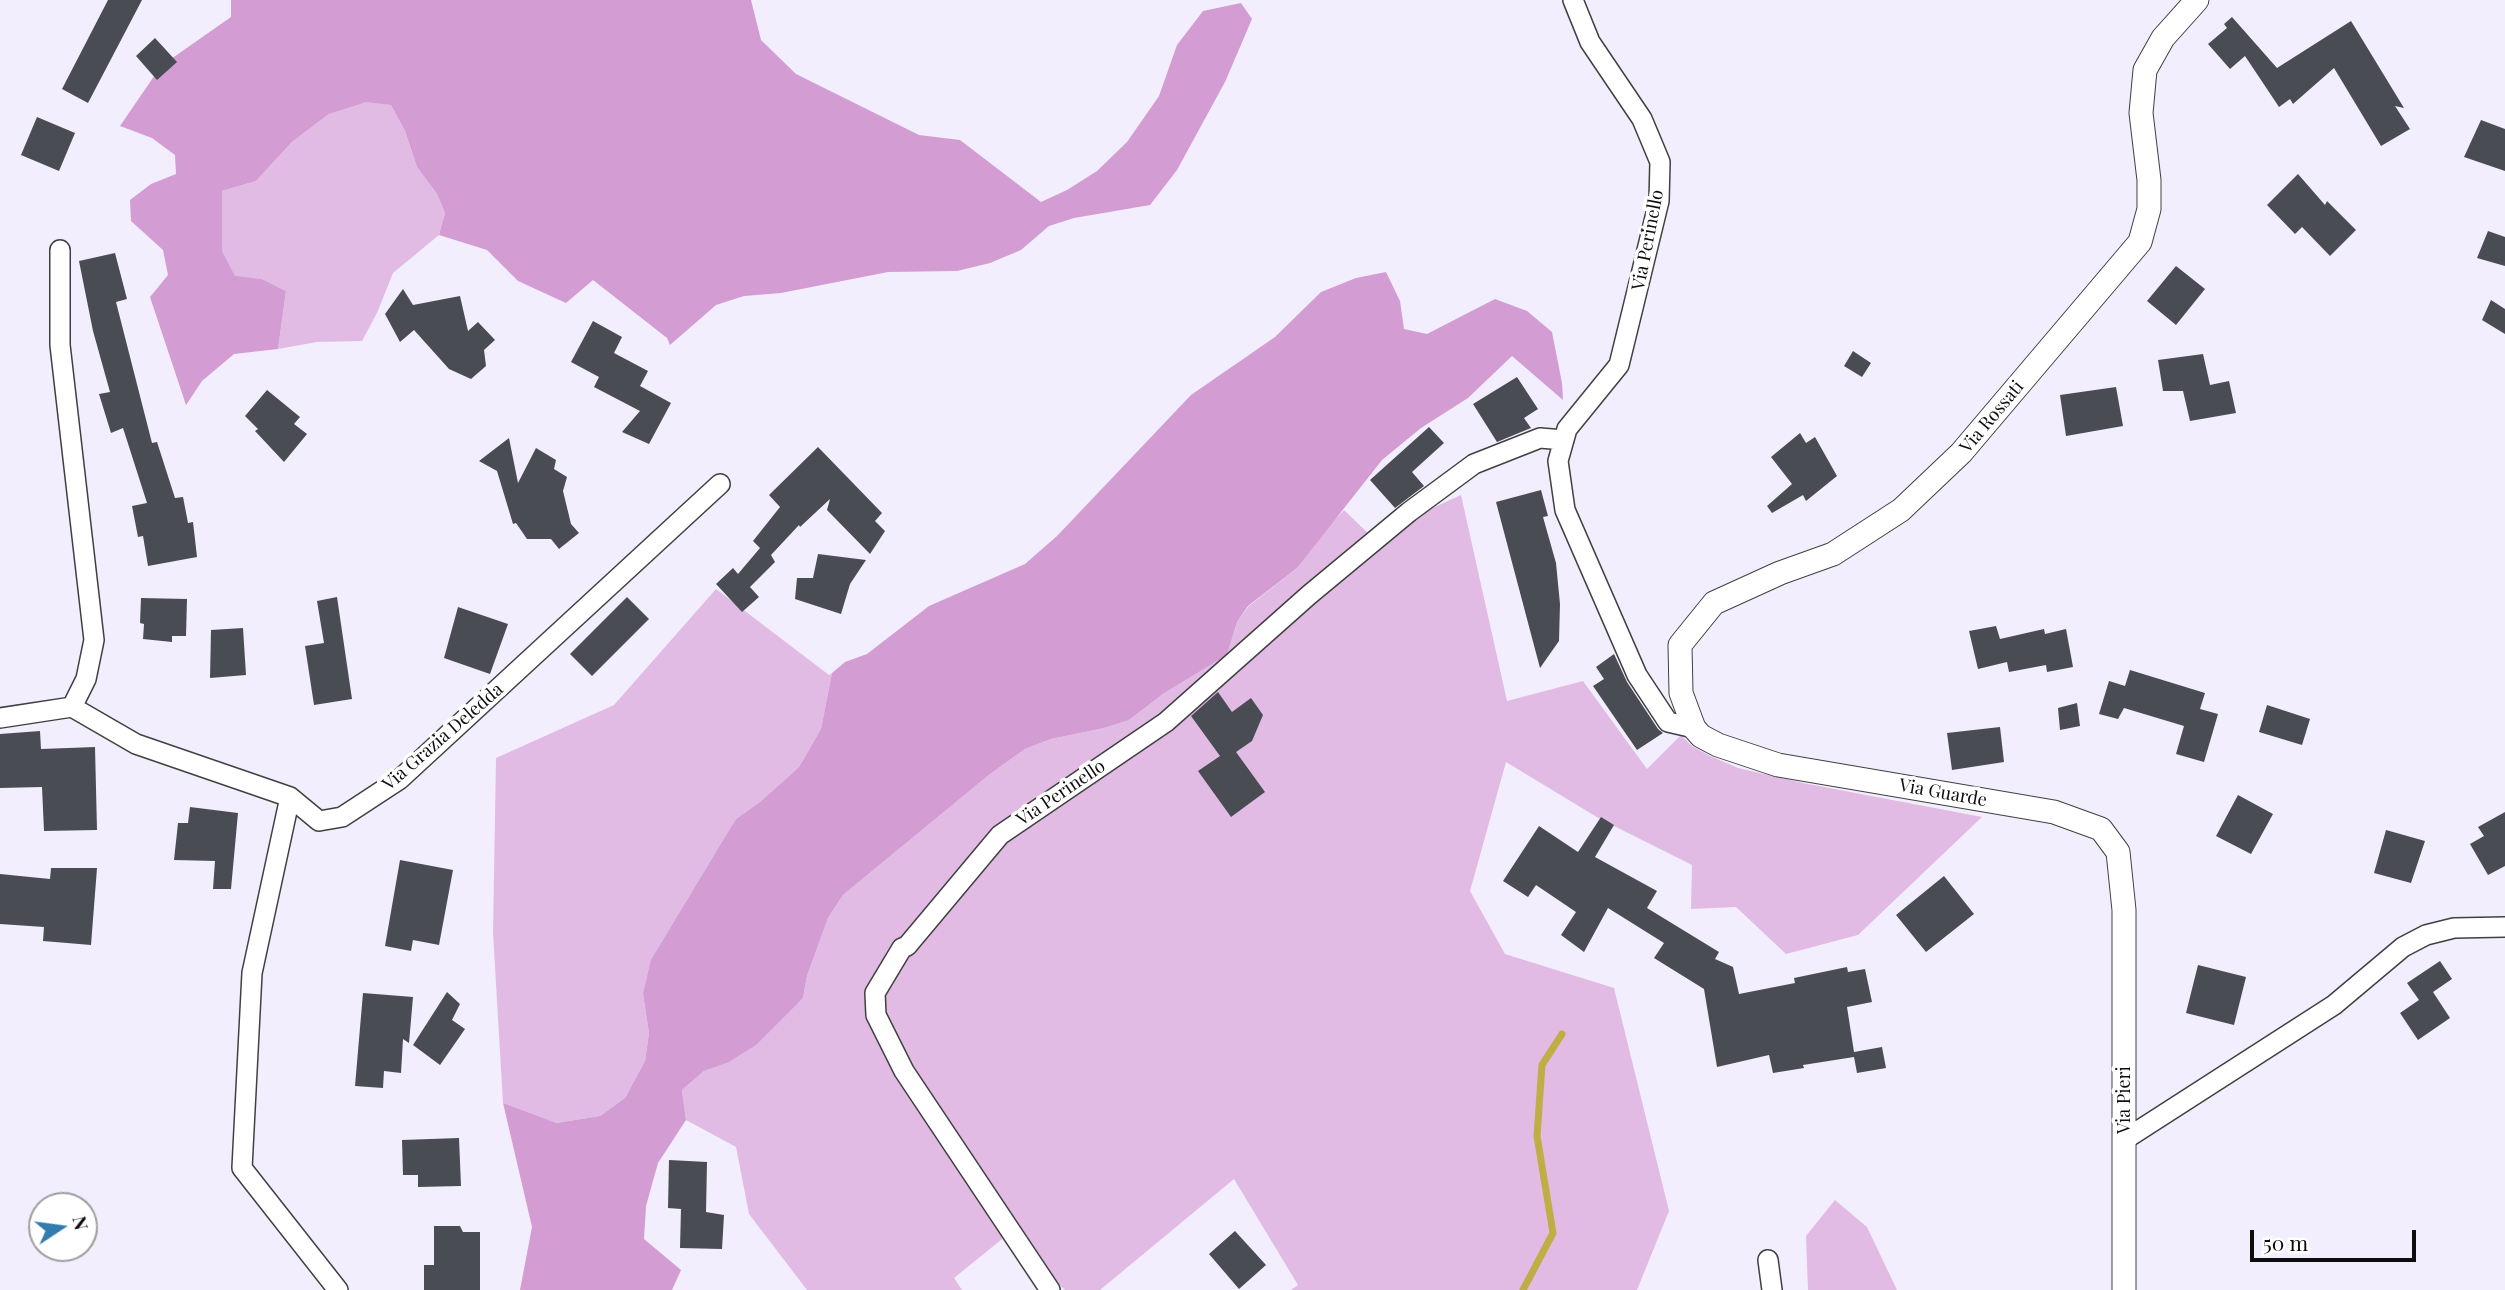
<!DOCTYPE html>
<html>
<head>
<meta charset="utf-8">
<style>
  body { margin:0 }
  #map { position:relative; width:2505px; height:1290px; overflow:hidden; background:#f2eefd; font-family:"Playfair Display",serif }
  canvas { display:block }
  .north { position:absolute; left:28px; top:1192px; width:70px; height:70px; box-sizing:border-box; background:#fff; border:2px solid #9e9e9e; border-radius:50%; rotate:77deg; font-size:19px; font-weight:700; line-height:28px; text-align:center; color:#0d0d0d }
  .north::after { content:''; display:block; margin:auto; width:24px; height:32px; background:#337dae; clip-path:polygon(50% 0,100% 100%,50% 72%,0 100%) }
  .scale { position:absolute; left:2250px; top:1230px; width:166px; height:32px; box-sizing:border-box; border:4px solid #0d0d0d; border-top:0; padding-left:9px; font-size:21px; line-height:24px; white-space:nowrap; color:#0d0d0d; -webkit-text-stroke:5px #fff; paint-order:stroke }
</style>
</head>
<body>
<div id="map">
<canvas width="2505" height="1290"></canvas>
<div class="north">N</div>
<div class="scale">50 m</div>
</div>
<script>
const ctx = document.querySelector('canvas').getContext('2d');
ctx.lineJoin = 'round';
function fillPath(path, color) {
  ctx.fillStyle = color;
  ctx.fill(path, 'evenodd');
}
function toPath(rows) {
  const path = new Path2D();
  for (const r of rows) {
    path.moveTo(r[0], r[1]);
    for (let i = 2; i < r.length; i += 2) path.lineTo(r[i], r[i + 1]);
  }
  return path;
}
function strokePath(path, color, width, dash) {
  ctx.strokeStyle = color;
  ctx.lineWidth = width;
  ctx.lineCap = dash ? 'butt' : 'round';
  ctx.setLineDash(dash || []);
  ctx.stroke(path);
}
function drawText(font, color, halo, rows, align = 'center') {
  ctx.font = font + ' "Playfair Display",serif';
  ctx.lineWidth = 7;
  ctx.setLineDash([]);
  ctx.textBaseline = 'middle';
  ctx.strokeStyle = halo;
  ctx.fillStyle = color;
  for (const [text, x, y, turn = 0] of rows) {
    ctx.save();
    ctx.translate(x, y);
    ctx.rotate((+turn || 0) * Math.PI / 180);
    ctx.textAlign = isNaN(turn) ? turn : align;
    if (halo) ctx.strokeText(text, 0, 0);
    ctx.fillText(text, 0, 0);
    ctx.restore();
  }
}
const green = toPath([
  [366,101,391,105,405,131,417,167,437,194,445,213,439,235,393,273,377,313,362,341,317,342,278,349,286,291,262,279,235,277,222,251,222,191,256,181,292,142,329,114],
  [1461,495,1507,701,1583,681,1647,769,1681,735,1692,746,1710,756,1738,768,1803,783,1982,817,1858,935,1786,954,1736,907,1691,909,1692,865,1600,819,1506,762,1470,891,1505,954,1614,988,1669,1211,1637,1290,1291,1290,1298,1285,1234,1179,1100,1290,1065,1290,1007,1235,954,1278,962,1290,807,1290,749,1214,736,1147,686,1120,682,1090,704,1071,727,1063,803,998,807,976,828,918,843,895,990,774,1025,749,1051,739,1104,728,1129,720,1163,694,1227,655,1237,622,1249,606,1297,568,1325,530,1344,510,1371,536],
  [716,589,829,675,832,673,821,729,799,767,760,802,736,819,643,994,649,1033,645,1061,625,1098,600,1116,556,1123,539,1119,503,1103,493,933,496,758,614,705],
  [1835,1200,1867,1227,1897,1290,1808,1290,1806,1236]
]);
const forest = toPath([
  [231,0,751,0,761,40,796,74,919,135,960,140,1041,202,1067,190,1097,171,1127,142,1159,96,1177,45,1203,11,1241,3,1252,19,1225,82,1177,170,1150,205,1074,218,1049,226,1021,250,990,263,957,271,888,272,781,293,744,296,716,305,670,345,667,338,593,280,566,303,518,281,487,250,439,235,445,213,437,194,417,167,405,131,391,105,366,102,329,114,292,142,256,181,222,191,222,251,235,276,262,279,286,291,278,349,234,354,202,381,186,405,150,297,168,275,163,250,131,221,130,200,151,184,176,174,175,155,152,138,120,126,161,66,231,17],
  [1386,272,1400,301,1404,329,1427,334,1495,299,1527,311,1552,332,1562,383,1563,400,1512,356,1468,398,1421,428,1382,460,1297,568,1248,606,1237,622,1227,655,1163,694,1129,720,1104,728,1051,739,1025,749,990,774,843,895,828,918,807,976,803,998,756,1045,727,1063,704,1071,682,1090,686,1120,658,1163,646,1206,644,1239,681,1270,672,1290,520,1290,532,1227,503,1103,556,1123,600,1116,625,1098,645,1061,649,1033,643,994,651,960,736,819,760,802,799,767,821,729,832,673,845,662,867,654,929,606,1025,564,1057,536,1191,395,1275,337,1321,292,1356,278]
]);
const stream = toPath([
  [1523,1290,1553,1233,1537,1136,1542,1065,1562,1034]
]);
const building = toPath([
  [108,0,142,0,88,103,62,89],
  [2232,17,2277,68,2351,21,2404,108,2395,106,2410,129,2381,146,2334,68,2293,104,2290,99,2279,107,2245,56,2230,69,2208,44,2227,28,2224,24],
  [155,38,177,62,157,80,136,56],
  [37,117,75,133,59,171,21,155],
  [2481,120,2505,129,2505,171,2464,157],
  [2298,174,2325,205,2327,201,2356,230,2330,256,2302,227,2295,234,2267,205],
  [2488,231,2505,237,2505,266,2477,258],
  [115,253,127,299,116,302,152,443,157,442,175,498,183,497,188,523,193,522,197,557,148,566,143,536,138,537,132,506,147,503,123,428,111,433,99,394,110,392,93,331,79,261],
  [2176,266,2205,289,2176,325,2147,301],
  [403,289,413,305,460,296,468,331,478,322,495,340,484,350,486,366,471,379,449,369,414,330,400,342,385,314],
  [2491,300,2505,309,2505,334,2482,320],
  [593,321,622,337,614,353,648,371,640,386,671,403,649,444,622,432,640,411,594,387,599,377,571,362],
  [1853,351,1871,363,1862,377,1844,366],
  [2203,354,2210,385,2229,381,2236,413,2190,421,2183,391,2163,391,2158,360],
  [1517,377,1538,409,1524,418,1531,428,1497,442,1473,404],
  [2116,387,2123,426,2066,436,2060,395],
  [267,390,300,417,294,424,307,434,284,462,255,431,258,429,245,416],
  [1429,427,1444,443,1412,472,1424,486,1395,508,1370,480],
  [1800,433,1806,443,1815,437,1837,476,1806,501,1803,495,1772,513,1767,506,1792,484,1771,457],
  [509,438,518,483,536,448,556,460,554,469,567,477,563,491,571,524,579,533,559,549,551,539,527,539,516,523,513,524,497,471,479,461],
  [818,447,882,513,875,521,885,531,870,554,827,510,830,499,800,527,799,525,771,555,775,562,750,587,759,597,742,612,716,584,733,568,738,574,760,548,753,541,780,507,769,495],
  [1541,490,1548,516,1543,517,1556,563,1560,604,1559,641,1540,668,1496,502],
  [818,554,866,560,850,584,841,614,795,599,797,578,813,578],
  [337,597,352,699,314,705,305,646,324,643,317,601],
  [627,597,649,619,592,676,570,654],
  [141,598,187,599,186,636,172,636,172,642,143,639,144,624,140,623],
  [458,607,508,624,490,674,444,658],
  [1996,626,2000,639,2044,629,2045,634,2066,629,2073,667,2047,672,2046,665,2009,672,2007,662,1978,669,1969,631],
  [243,628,246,675,210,678,211,630],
  [1614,654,1627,682,1658,729,1663,733,1637,750,1593,686,1604,679,1596,667],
  [2130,670,2205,693,2200,709,2218,714,2204,762,2176,754,2184,726,2124,708,2118,719,2099,714,2109,681,2125,686],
  [1218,692,1232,712,1251,698,1263,715,1252,741,1236,752,1265,792,1231,817,1198,771,1220,756,1191,716],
  [2077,703,2080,726,2060,730,2058,708],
  [2267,705,2310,719,2302,745,2259,732],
  [2000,727,2004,762,1952,770,1947,733],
  [40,731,41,749,95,747,97,830,44,831,42,787,0,788,0,734],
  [2238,795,2273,814,2251,854,2216,836],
  [190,807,238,813,231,889,213,889,215,861,174,860,178,823,188,823],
  [2505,812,2505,866,2488,875,2470,844,2484,836,2478,827],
  [1601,817,1614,825,1595,857,1657,891,1647,908,1719,952,1715,959,1733,967,1739,994,1795,983,1794,978,1847,967,1848,972,1865,969,1872,1002,1847,1007,1854,1052,1882,1047,1886,1068,1857,1073,1854,1057,1803,1065,1804,1068,1773,1073,1769,1055,1717,1067,1704,989,1654,958,1664,943,1608,908,1584,952,1561,935,1576,912,1536,885,1528,897,1503,881,1539,826,1578,852],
  [2386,830,2425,841,2411,883,2374,873],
  [400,860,453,870,439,945,413,940,411,951,385,946],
  [51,868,97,868,91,945,43,941,44,927,0,924,0,874,50,879],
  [1944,876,1974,914,1926,952,1896,915],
  [2440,961,2452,979,2433,992,2450,1018,2418,1040,2400,1013,2419,1000,2407,983],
  [2198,965,2246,977,2234,1025,2186,1013],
  [447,992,460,1004,452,1020,465,1029,440,1065,413,1045],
  [363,993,413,997,409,1043,403,1039,401,1073,384,1071,383,1088,355,1086],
  [459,1138,461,1186,418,1187,418,1175,403,1175,402,1140],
  [669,1160,707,1162,706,1212,724,1215,722,1249,680,1248,681,1209,668,1208],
  [434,1226,460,1226,463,1232,480,1232,480,1290,424,1290,424,1265,434,1265],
  [1235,1231,1266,1265,1239,1289,1209,1254]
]);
const minor = toPath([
  [1573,0,1590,42,1642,119,1660,162,1659,201,1619,365,1567,429,1558,461,1565,510,1637,675,1668,722,1694,728],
  [60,250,60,345,94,640,86,679,72,707],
  [0,718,72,707,136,744,290,797,319,821,342,817,400,779,720,484],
  [290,797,252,973,242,1168,338,1290],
  [2124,1140,2334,1005,2403,947,2426,935,2454,928,2505,927],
  [1768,1260,1772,1290],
  [1050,1290,904,1071,876,1015,875,993,902,948,907,946,1000,835,1166,722,1309,595,1409,512,1474,464,1540,438,1564,440]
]);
const tertiary = toPath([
  [2124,1290,2124,910,2118,852,2101,829,2054,812,1778,765,1718,745,1701,736,1694,728,1681,693,1680,645,1714,603,1780,573,1833,554,1901,510,1961,453,2140,242,2149,209,2149,180,2141,113,2145,70,2163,38,2197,0]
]);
const streetNames = [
  ["Via Perinello",1648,240,-79],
  ["Via Rossati",1992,417,-50],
  ["Via Grazia Deledda",443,737,-41],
  ["Via Perinello",1061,793,-34],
  ["Via Guarde",1943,793,10],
  ["Via Pieri",2124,1100,-90]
];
fillPath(green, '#e2bbe4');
fillPath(forest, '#d39cd3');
strokePath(stream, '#bfad46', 7);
fillPath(building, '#4a4c54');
strokePath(minor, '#404040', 22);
strokePath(tertiary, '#404040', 25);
strokePath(minor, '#fff', 19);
strokePath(tertiary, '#fff', 23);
drawText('18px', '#0d0d0d', '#fff', streetNames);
</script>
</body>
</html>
